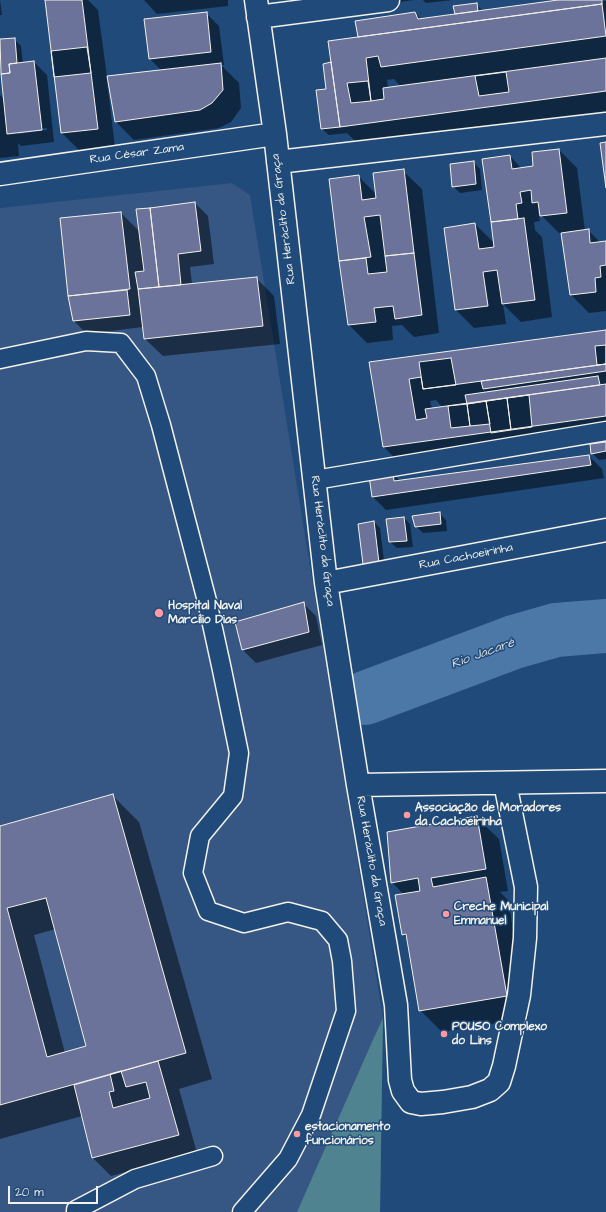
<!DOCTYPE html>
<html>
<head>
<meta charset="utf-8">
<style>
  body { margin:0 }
  #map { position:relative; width:606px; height:1212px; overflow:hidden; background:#1f4a7a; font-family:"Architects Daughter",sans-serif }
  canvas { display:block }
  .scale { position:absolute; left:8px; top:1186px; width:90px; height:18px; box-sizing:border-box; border:2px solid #f4f1e8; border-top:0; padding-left:5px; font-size:12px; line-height:14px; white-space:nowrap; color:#f4f1e8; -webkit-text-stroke:3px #1f4a7a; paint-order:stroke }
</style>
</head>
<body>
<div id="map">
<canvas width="606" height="1212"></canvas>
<div class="scale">20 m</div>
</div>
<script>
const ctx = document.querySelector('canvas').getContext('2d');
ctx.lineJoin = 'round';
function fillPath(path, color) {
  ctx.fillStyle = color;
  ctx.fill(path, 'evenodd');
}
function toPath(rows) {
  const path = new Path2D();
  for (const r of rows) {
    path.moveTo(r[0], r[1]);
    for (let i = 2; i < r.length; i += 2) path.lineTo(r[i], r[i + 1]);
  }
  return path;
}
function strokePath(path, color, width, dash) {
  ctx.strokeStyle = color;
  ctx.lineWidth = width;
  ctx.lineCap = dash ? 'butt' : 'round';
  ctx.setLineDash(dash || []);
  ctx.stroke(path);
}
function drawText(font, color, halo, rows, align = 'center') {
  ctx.font = font + ' "Architects Daughter",sans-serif';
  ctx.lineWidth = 3;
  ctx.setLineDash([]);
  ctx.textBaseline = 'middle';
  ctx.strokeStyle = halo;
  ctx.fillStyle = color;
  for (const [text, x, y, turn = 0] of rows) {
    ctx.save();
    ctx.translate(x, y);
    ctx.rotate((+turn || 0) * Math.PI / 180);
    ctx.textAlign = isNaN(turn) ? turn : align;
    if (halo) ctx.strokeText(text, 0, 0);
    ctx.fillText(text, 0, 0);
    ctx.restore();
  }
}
const built = toPath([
  [232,183,250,195,383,1018,380,1212,0,1212,0,208]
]);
const green = toPath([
  [383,1018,380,1212,297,1212,372,1042]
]);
const shadow = toPath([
  [0,0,2,15,0,15],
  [46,0,88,0,98,10,107,77,162,71,150,59,206,13,219,26,224,65,221,65,239,83,241,108,231,122,219,128,134,140,116,122,109,81,107,81,115,147,80,151,62,133],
  [144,0,228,0,228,6,157,14],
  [333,0,414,0,343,10],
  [423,0,453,0,426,3],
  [559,0,606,1,606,116,363,149,347,133,329,135,322,129,331,63,359,38,415,13,421,19,457,15,476,4,483,11],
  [394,79,401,87,388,88,387,80],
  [14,39,21,46,23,64,34,62,47,75,54,142,21,146,18,143,19,156,0,158,0,95,4,99,0,64,0,40],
  [47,128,47,130,18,134,18,132],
  [559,150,577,168,585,231,588,230,601,243,606,242,606,311,589,313,571,295,562,233,559,233,541,215,540,209,538,210,540,221,534,222,535,230,542,237,552,317,521,322,503,304,506,324,474,328,456,310,445,228,475,224,495,244,510,156,522,169,534,167],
  [473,162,480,169,482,190,460,193,453,186],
  [403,171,422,189,439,333,414,337,402,325,392,326,393,340,367,343,349,325,330,180,358,176,376,194],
  [195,203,208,216,214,264,190,267,192,284,256,278,274,296,280,344,163,356,144,338,143,327,87,334,74,321,69,296,61,219,121,213,140,232],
  [606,331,606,459,599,460,592,453,591,443,406,469,384,447,370,363],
  [436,400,443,408,432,409,430,401],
  [589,456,602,469,604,478,386,510,373,497,393,474,400,481],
  [439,513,446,520,447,531,423,533,416,526],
  [404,518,410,524,413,547,397,548,390,542],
  [374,522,380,528,385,569,371,570,364,563],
  [303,603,316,616,322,645,256,663,243,650,236,622],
  [112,795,139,822,212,1079,179,1089,197,1153,111,1176,92,1157,82,1116,0,1139,0,827],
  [56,929,87,1047,65,1053,34,935],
  [476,817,499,839,508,891,500,892,508,900,528,1018,442,1032,420,1010,408,939,403,934,404,895,392,882]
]);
const river = toPath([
  [365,698,514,642,556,630,606,626]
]);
const building = toPath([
  [45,0,82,0,98,129,61,133,45,0],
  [558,0,602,0,602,4,358,37,355,21,415,12,418,19,558,0],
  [477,3,478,11,455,14,453,6,477,3],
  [602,4,606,36,381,67,378,56,366,58,371,101,384,99,383,88,606,58,606,91,340,127,328,41,602,4],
  [207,12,211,52,149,59,144,19,207,12],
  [15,38,17,63,9,64,10,73,1,74,0,39,15,38],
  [87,47,91,73,54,77,51,51,87,47],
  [34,61,42,130,7,134,1,74,10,73,9,64,34,61],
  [331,62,340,127,321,129,316,90,326,89,323,64,331,62],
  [221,63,223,90,212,103,200,110,115,122,107,76,221,63],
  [506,72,509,92,479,96,475,76,506,72],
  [368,81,371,101,351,103,347,83,368,81],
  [606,142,606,188,600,143,606,142],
  [559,149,567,213,540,216,538,202,532,203,531,190,520,192,522,203,516,204,518,219,491,222,482,159,510,155,512,169,533,166,532,152,559,149],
  [474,161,476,184,452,187,450,164,474,161],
  [404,169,414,253,385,256,380,215,364,217,371,257,339,261,329,179,359,175,362,200,376,198,373,173,404,169],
  [195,202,201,251,178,254,181,285,159,287,150,208,195,202],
  [150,208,159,287,138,289,135,272,144,271,136,209,150,208],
  [121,212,130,289,68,296,60,218,121,212],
  [524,218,535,300,502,304,497,270,483,272,488,306,455,310,444,228,475,223,479,249,494,247,491,222,524,218],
  [589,229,590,243,606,241,606,265,600,266,601,277,595,278,596,292,570,295,561,233,589,229],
  [414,253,422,315,395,319,393,306,374,308,376,322,348,325,339,261,366,258,368,274,387,272,385,256,414,253],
  [257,277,263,326,144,339,138,289,257,277],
  [127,290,130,315,73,321,68,296,127,290],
  [606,330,606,364,423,389,421,377,409,379,416,420,427,418,425,409,606,384,606,416,383,447,369,362,606,330],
  [606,345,606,364,597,365,595,346,606,345],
  [451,358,456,385,423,389,419,362,451,358],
  [606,364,606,371,483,389,481,381,606,364],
  [598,376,600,385,507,398,467,404,465,395,598,376],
  [529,395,532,427,511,430,507,398,529,395],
  [507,398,511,430,491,433,486,401,507,398],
  [486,401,490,424,470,426,467,404,486,401],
  [467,404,470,426,451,428,448,406,467,404],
  [606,442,606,451,591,454,590,444,606,442],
  [589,455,591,465,372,497,369,476,393,473,394,481,589,455],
  [440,512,441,524,415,527,412,516,440,512],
  [404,517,407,541,389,542,386,519,404,517],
  [374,521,379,563,363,564,358,524,374,521],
  [304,602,309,632,242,650,235,622,304,602],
  [113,794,186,1053,0,1105,0,826,113,794],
  [46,898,86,1046,47,1057,7,908,46,898],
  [477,816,486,869,431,878,433,887,486,877,507,996,419,1011,406,934,402,935,395,895,420,891,418,878,391,883,387,832,477,816],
  [158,1061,179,1135,92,1158,74,1085,158,1061],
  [121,1071,126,1087,146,1082,150,1098,113,1108,109,1092,114,1091,110,1074,121,1071]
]);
const service = toPath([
  [0,359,86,341,121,343,146,376,161,425,207,601,222,670,239,753,233,796,200,836,193,873,208,911,244,923,288,912,322,921,338,940,342,961,346,1011,311,1115,288,1159,242,1212],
  [315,480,606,431],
  [76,1212,76,1210,135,1179,213,1156]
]);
const minor = toPath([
  [256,0,275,134,326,583,358,785,396,1005,400,1080,403,1091,411,1102,421,1104,443,1102,472,1097,490,1090,499,1082,504,1066,519,995,525,938,526,887,505,783],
  [258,17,388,0],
  [278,162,606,124],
  [0,174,275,134],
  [326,583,606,530],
  [358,785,606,781]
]);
const markers = [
  [159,613,5,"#ff9aa2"],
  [407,815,4,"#ff9aa2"],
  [446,914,4,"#ff9aa2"],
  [444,1034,4,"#ff9aa2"],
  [297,1134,4,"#ff9aa2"]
];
const streetNames = [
  ["Rua César Zama",137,154,-8],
  ["Rua Heráclito da Graça",284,219,-97],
  ["Rua Heráclito da Graça",322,541,83],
  ["Rua Cachoeirinha",466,557,-11],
  ["Rua Heráclito da Graça",371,861,80]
];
const poiNames = [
  ["Hospital Naval",168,606],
  ["Marcílio Dias",168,620],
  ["Associação de Moradores",415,808],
  ["da Cachoeirinha",415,822],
  ["Creche Municipal",454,907],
  ["Emmanuel",454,921],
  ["POUSO Complexo",452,1027],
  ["do Lins",452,1041],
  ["estacionamento",305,1127],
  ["funcionários",305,1141]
];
const waterNames = [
  ["Rio Jacaré",483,654,-20]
];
fillPath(built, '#365684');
fillPath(green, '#4f8390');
fillPath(shadow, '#0007');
strokePath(river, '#4b78a7', 54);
fillPath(building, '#6b739b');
strokePath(building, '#f4f1e8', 1);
strokePath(service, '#f4f1e8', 21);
strokePath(minor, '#f4f1e8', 25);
strokePath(service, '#1f4a7a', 18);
strokePath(minor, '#1f4a7a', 22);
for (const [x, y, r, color] of markers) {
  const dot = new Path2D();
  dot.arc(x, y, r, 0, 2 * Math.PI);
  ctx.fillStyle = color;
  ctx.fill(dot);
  strokePath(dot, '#1f4a7a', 1.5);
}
drawText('12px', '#f4f1e8', '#1f4a7a', streetNames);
drawText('bold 12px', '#f4f1e8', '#1f4a7a', poiNames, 'left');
drawText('italic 13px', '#dbdfde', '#1f4a7a', waterNames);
</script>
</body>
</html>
